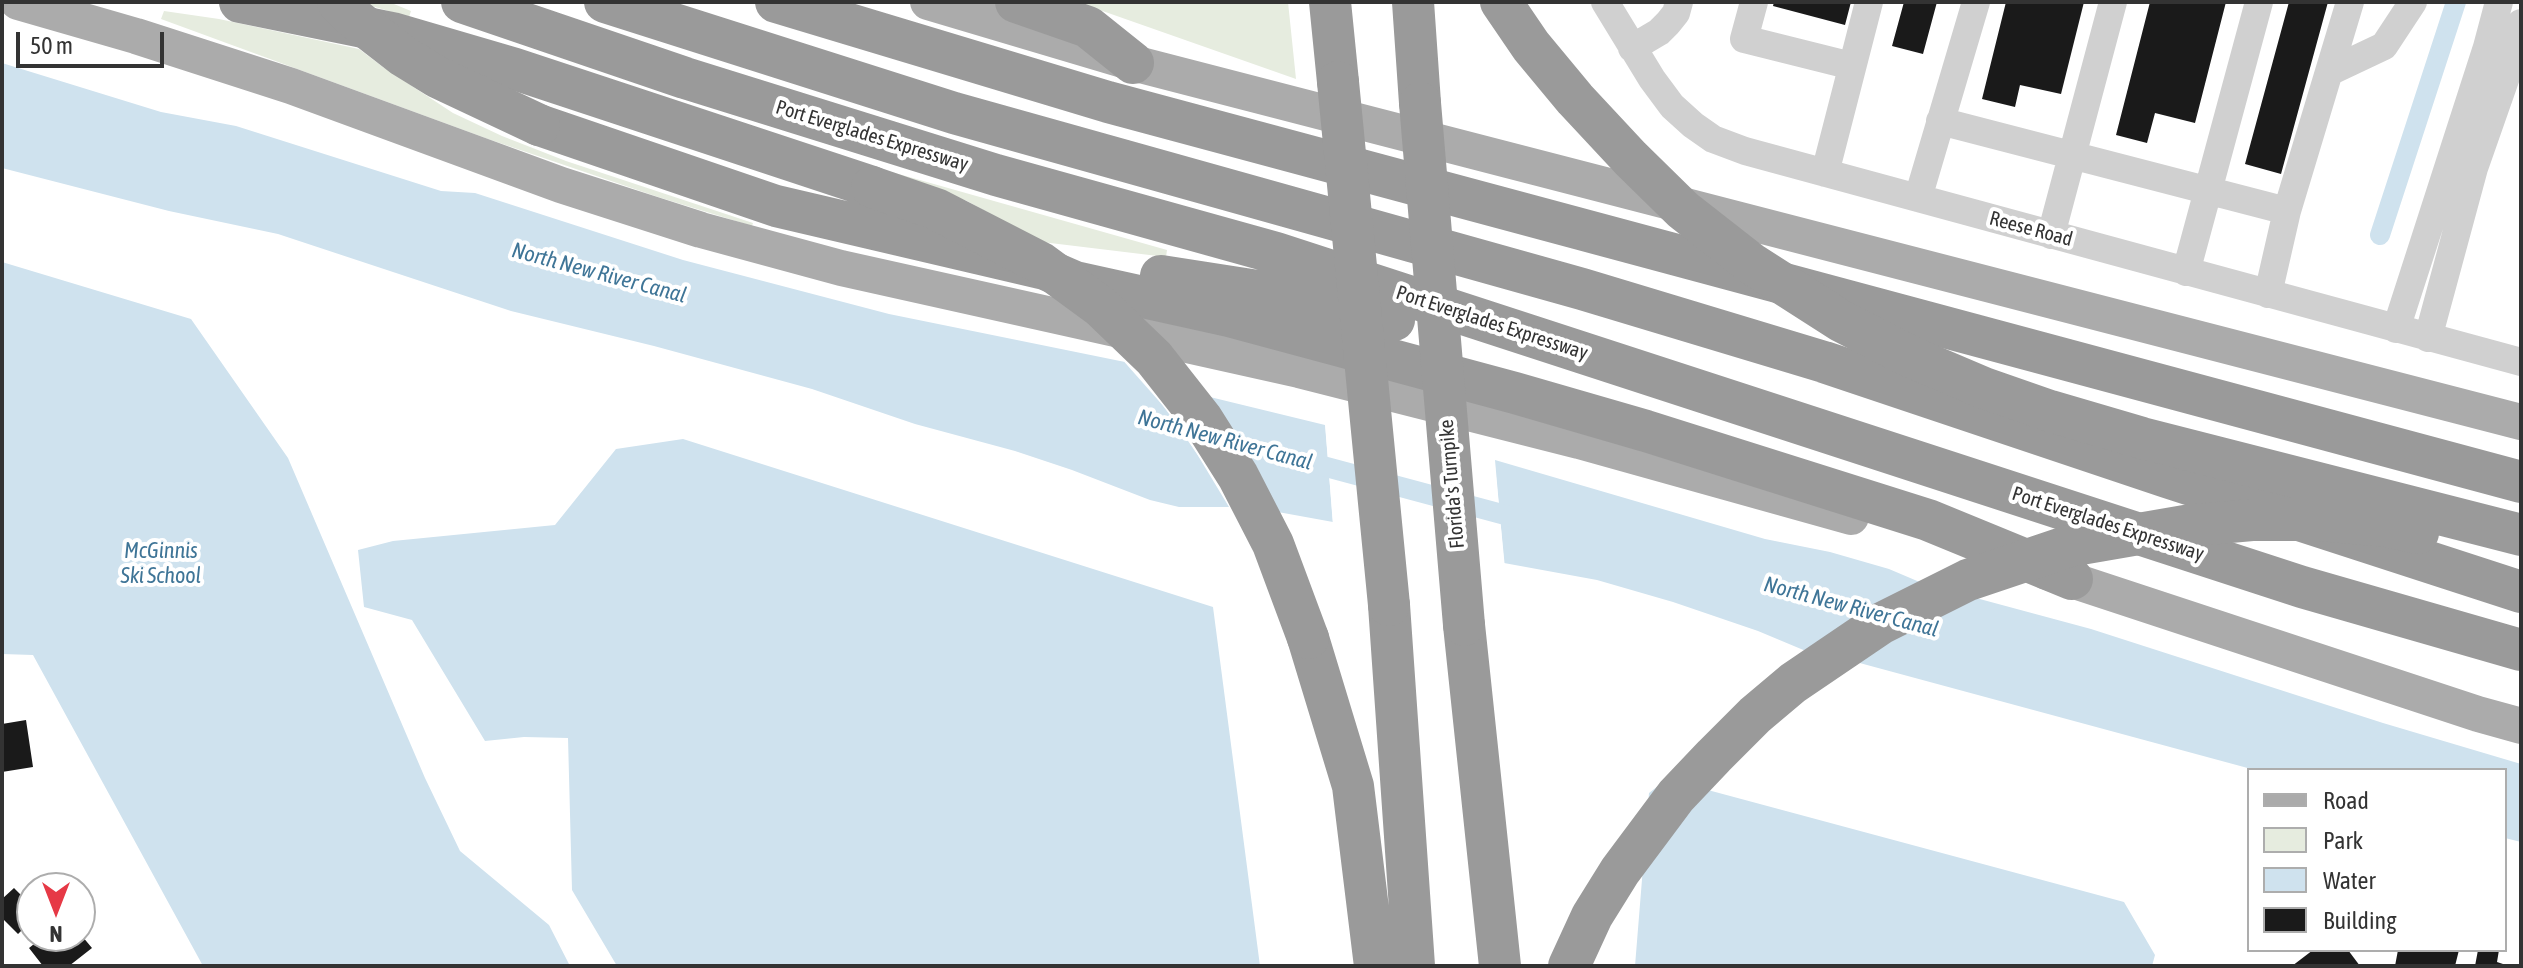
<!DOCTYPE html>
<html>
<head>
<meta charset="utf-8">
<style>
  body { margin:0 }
  #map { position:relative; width:2523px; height:968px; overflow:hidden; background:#fff; font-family:"Asap Condensed",sans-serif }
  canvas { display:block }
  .frame { position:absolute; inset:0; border:4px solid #333; pointer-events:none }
  .legend { position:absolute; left:2247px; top:768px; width:260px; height:184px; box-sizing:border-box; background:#fff; border:2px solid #adadad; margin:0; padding:10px 14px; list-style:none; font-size:24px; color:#333 }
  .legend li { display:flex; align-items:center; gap:16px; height:40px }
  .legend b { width:40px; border:2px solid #adadad }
  .north { position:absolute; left:16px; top:872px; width:80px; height:80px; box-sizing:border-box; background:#fff; border:2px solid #adadad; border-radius:50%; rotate:180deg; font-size:22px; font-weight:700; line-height:32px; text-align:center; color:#333 }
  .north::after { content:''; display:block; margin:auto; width:28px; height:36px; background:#e63946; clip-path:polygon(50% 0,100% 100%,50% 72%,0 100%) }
  .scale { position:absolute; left:16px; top:32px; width:148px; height:36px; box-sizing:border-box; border:4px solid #333; border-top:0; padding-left:10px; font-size:24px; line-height:28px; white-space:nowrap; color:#333; -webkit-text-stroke:6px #fff; paint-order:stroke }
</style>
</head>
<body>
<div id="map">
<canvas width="2523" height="968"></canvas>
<div class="frame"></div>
<ul class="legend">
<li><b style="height:10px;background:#ababab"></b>Road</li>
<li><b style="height:22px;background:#e6ecdf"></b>Park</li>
<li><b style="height:22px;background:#cfe2ee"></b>Water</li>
<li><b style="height:22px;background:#1a1a1a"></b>Building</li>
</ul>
<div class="north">N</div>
<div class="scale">50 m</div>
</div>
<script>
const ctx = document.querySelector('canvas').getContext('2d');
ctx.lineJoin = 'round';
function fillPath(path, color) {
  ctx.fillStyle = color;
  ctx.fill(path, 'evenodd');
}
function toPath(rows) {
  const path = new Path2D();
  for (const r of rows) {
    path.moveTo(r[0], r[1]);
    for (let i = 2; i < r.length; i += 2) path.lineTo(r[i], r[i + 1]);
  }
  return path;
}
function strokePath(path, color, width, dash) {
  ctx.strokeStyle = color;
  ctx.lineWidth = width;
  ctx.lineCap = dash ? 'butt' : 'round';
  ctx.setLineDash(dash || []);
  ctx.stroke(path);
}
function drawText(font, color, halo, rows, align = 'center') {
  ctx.font = font + ' "Asap Condensed",sans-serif';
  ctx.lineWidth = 8;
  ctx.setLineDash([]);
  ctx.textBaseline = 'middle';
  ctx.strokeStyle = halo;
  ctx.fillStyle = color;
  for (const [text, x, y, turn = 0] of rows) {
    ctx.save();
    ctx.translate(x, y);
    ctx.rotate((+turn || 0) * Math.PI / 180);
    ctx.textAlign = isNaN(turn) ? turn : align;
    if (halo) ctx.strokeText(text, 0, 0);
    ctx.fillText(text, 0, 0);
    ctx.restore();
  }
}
const green = toPath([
  [358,2,389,2,411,11,409,17],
  [1077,2,1288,2,1296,79],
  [164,11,219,19,359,49,383,67,453,113,502,136,566,161,753,223,752,226,658,197,488,139,161,19],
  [881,169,1167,250,1166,257,1042,242,967,201]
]);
const water = toPath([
  [2,63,161,112,236,126,441,191,475,193,683,260,889,314,1125,362,1148,386,1188,439,1229,507,1179,507,1150,500,1072,470,1015,451,915,424,812,389,654,346,511,311,278,234,169,211,2,168],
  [2,262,191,319,288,458,425,778,460,851,549,925,570,966,203,966,33,655,2,654],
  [1210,397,1325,425,1333,522,1278,512],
  [683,439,1213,607,1260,966,617,966,572,890,568,738,524,737,485,741,412,620,364,607,358,550,393,541,555,525,616,449],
  [1495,460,1765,539,1830,552,1889,569,1929,586,1813,654,1758,631,1673,602,1597,580,1504,563],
  [1976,598,2091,629,2383,723,2521,764,2521,842,2505,838,2505,770,2255,770,1856,662,1915,627],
  [1667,779,2124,902,2155,955,2152,966,1635,966,1649,793]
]);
const pier = toPath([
  [1120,357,1125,358,1151,383,1191,436,1233,508,1232,510,1206,467,1166,409],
  [1325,421,1329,425,1337,522,1333,526],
  [1494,456,1505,568,1500,564,1491,460]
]);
const canal = toPath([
  [2380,235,2456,2],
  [1304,461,1524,520]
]);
const building = toPath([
  [1774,2,1851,2,1845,25,1773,6],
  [1904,2,1937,2,1923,54,1892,46],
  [2006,2,2084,2,2061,94,2020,85,2015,107,1982,99],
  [2150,2,2226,2,2195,123,2155,113,2147,143,2116,135],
  [2289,2,2328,2,2281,174,2245,164],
  [26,720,33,767,2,772,2,724],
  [14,888,24,898,32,890,32,920,18,934,2,918,2,899],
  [44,936,82,936,92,948,69,966,43,966,29,948],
  [2313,950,2348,950,2360,966,2292,966],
  [2398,950,2459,950,2455,966,2395,966],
  [2478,950,2499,950,2497,962,2509,966,2475,966]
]);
const minor = toPath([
  [1605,2,1652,79,1672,106,1693,125,1713,139,1745,151,2521,362],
  [1754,2,1744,39,1852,66],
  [1632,48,1659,32,1668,23,1676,13,1679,2],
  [2329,72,2384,46,2413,2],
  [1940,121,2287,211,2350,2],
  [1825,173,1869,2],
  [1918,198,1976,2],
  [2051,235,2113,2],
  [2186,272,2259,2],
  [2268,294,2287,211],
  [2396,329,2487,47,2499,2],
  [2428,338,2474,168,2508,71,2521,23]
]);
const major = toPath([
  [18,2,136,36,291,86,561,185,701,230,841,268,1299,370,1579,441,1851,517],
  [928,2,1133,63,2521,422],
  [2047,572,2478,714,2521,726]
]);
const highway = toPath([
  [240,2,392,33,515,69,872,187],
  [462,2,685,78,996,175,1276,253,2302,587,2521,650],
  [605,2,954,113,1582,289,1824,362,2167,477,2521,592],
  [776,2,1108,102,2521,482],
  [1016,2,1088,27,1133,63],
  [1330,2,1338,82],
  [1413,2,1420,103],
  [539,125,776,206,1045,269,1075,282,1229,316,1515,393,1646,431,1928,520,2072,579],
  [1161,276,1309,299,1394,320],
  [1389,605,1414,966],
  [1464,625,1500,966],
  [1308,638,1353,786,1375,966]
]);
const highwayBridge = toPath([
  [338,2,354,18,403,56,437,77,539,125],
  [1501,2,1531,46,1575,99,1630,158,1683,210,1752,264,1841,321,1911,357,1984,388,2050,411,2142,438,2521,535],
  [1338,82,1389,605],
  [1420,103,1464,625],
  [872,187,936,209,1041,263,1101,307,1154,358,1202,419,1238,476,1273,544,1308,638],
  [1569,966,1592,916,1620,871,1676,796,1714,756,1755,715,1793,683,1880,624,1968,580,2069,546,2185,526,2252,520,2320,520,2386,526,2418,533]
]);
const streetNames = [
  ["Port Everglades Expressway",872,136,17],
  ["Reese Road",2031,229,15],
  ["Port Everglades Expressway",1492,323,18],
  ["Florida's Turnpike",1452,484,-95],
  ["Port Everglades Expressway",2108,524,18]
];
const waterNames = [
  ["North New River Canal",599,273,15],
  ["North New River Canal",1225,440,15],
  ["McGinnis",161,551],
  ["Ski School",161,576],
  ["North New River Canal",1851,607,15]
];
fillPath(green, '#e6ecdf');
fillPath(water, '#cfe2ee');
fillPath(pier, '#fff');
strokePath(canal, '#cfe2ee', 20);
fillPath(building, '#1a1a1a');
strokePath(minor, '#d0d0d0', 28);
strokePath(major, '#ababab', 36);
strokePath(highway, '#9a9a9a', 42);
strokePath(highwayBridge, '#9a9a9a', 42);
drawText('20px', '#333', '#fff', streetNames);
drawText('italic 22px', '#3f7597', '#fff', waterNames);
</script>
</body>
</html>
